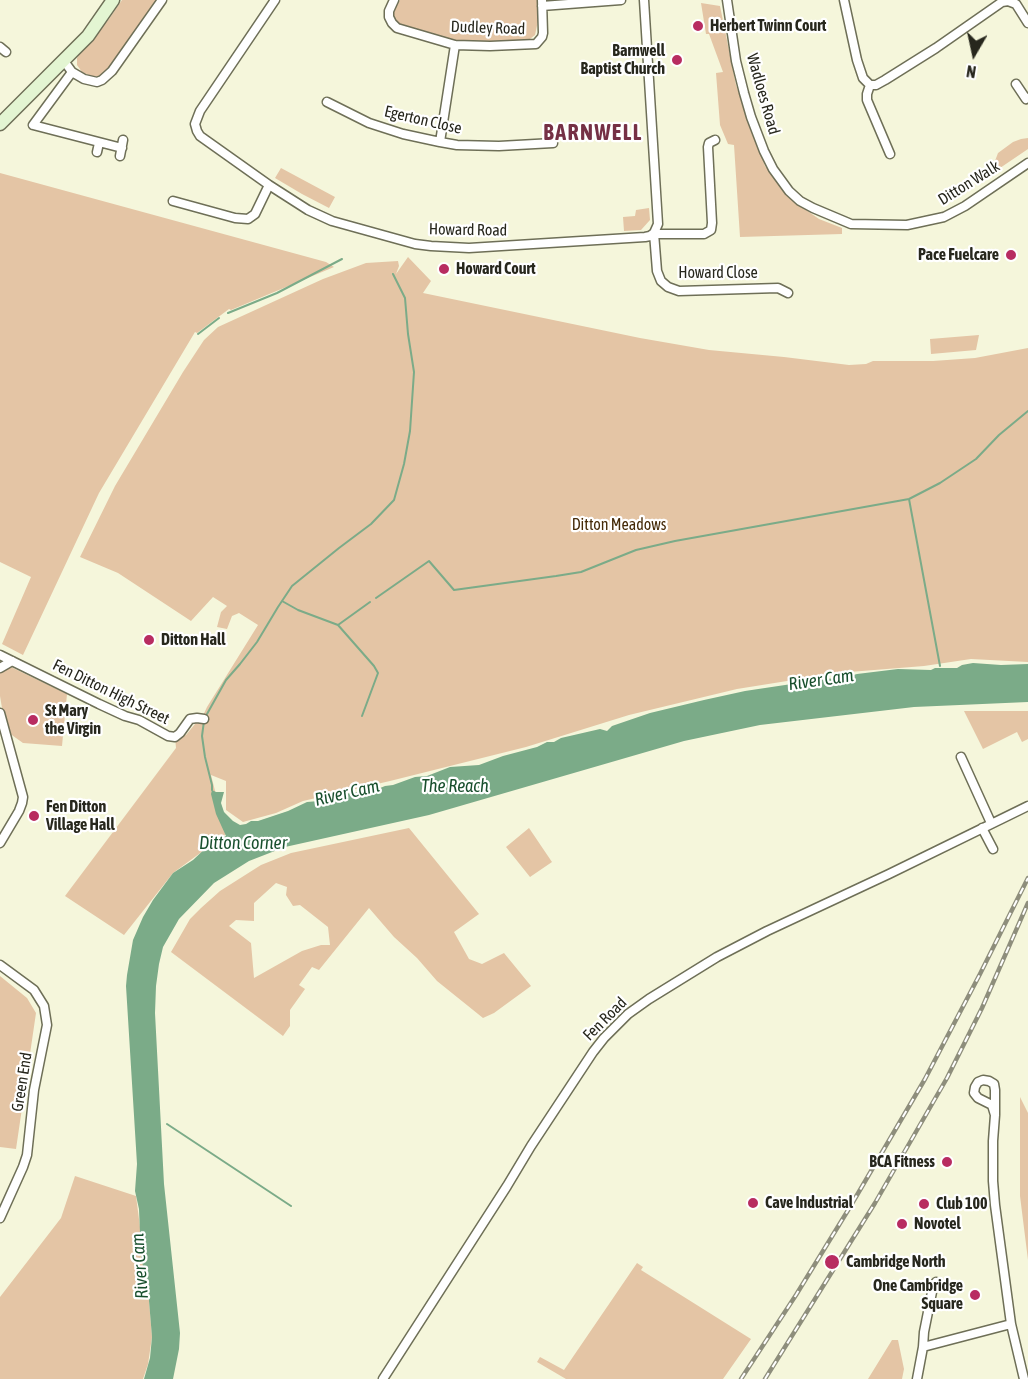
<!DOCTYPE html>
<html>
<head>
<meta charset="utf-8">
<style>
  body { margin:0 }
  #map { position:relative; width:1028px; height:1379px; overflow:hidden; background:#f5f6db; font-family:"Asap Condensed",sans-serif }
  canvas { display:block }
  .north { position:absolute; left:944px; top:24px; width:60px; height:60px; -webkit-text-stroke:4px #fff; paint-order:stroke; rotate:189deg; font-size:16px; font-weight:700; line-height:24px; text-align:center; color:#27271d }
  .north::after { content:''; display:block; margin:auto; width:21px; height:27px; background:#27271d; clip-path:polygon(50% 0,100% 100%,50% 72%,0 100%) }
</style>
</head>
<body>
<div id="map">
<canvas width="1028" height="1379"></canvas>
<div class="north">N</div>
</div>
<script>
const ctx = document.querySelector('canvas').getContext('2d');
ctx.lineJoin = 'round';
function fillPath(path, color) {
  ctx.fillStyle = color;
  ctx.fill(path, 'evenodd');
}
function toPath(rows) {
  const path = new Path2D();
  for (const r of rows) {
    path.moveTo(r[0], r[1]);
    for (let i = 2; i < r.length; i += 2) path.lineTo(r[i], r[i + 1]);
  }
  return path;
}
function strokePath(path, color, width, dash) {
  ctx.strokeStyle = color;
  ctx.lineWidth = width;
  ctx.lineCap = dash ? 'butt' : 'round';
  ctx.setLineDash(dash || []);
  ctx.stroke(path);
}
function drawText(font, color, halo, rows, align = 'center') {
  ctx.font = font + ' "Asap Condensed",sans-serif';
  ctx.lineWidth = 4.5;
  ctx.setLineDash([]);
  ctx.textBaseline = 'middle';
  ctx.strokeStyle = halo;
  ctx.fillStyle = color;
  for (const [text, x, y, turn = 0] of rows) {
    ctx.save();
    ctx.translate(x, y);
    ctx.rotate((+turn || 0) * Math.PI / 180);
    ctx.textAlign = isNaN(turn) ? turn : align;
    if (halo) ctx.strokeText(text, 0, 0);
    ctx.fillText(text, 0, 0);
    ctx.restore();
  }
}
const green = toPath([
  [122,0,159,0,109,74,101,76,91,76,82,72,77,65,77,58,82,50,109,19],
  [400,0,537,0,538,21,535,35,526,42,493,44,457,41,406,29,394,21,392,14],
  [701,3,720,6,736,85,765,166,796,203,819,219,842,228,842,234,740,237,734,145,728,144,720,125,716,73,723,72,709,34,706,34],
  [1028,138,1028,149,1000,168,995,168,995,161,998,153,1013,142,1021,139],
  [281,168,335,197,329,208,302,194,275,178],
  [0,173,326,262,334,267,231,310,229,309,197,333,195,332,99,493,23,655,2,644,31,577,0,562],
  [649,208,650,220,641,230,624,231,623,217,635,216,636,210],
  [408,257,431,281,423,293,640,338,709,350,784,357,849,365,866,364,873,361,933,361,975,358,1028,348,1028,662,971,659,924,666,837,673,737,689,629,715,526,747,390,781,303,801,276,813,243,822,226,810,226,781,211,775,226,834,173,873,124,935,65,896,176,748,175,737,186,735,200,718,201,720,207,707,258,625,239,613,232,616,227,629,217,627,221,612,227,606,213,597,191,621,118,573,80,557,115,486,183,372,204,340,218,327,323,279,366,263,398,261,399,266,396,274],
  [979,335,976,350,931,354,930,339],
  [11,667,67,694,62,746,23,743,9,733,2,708,0,696,0,673],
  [964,711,1028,711,1028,739,1022,742,1017,732,983,749],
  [409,828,479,914,454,932,469,959,482,964,504,953,531,986,494,1013,483,1018,437,981,417,958,394,937,369,908,319,970,312,967,299,985,305,989,290,1010,290,1026,283,1036,171,952,190,919,201,908,220,891,261,865,291,853],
  [276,883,287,887,286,895,293,906,300,905,328,927,330,945,321,945,302,951,254,978,251,943,229,926,236,920,254,921,254,903],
  [529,828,552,862,530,877,506,847],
  [0,976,27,998,36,1013,16,1149,0,1147],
  [1020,1097,1028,1113,1028,1260,1020,1196],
  [75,1176,136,1196,148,1289,152,1337,148,1364,143,1379,0,1379,0,1297,61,1218],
  [637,1263,643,1267,641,1270,751,1339,723,1379,566,1379,537,1362,540,1357,564,1370],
  [892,1340,898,1340,904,1369,902,1379,868,1379]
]);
const water = toPath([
  [973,663,1001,665,1028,664,1028,702,914,707,760,725,684,741,429,815,285,847,249,861,214,883,179,919,163,947,159,964,156,986,155,1013,164,1184,180,1333,179,1349,173,1379,144,1379,150,1358,152,1337,148,1289,141,1257,139,1209,135,1191,137,1164,126,986,127,975,133,940,143,917,153,900,173,873,193,860,209,845,226,836,216,814,211,794,212,790,216,792,224,792,221,803,224,812,233,821,240,825,246,824,251,821,258,821,288,811,307,802,319,801,350,793,373,791,385,786,393,785,415,777,427,776,450,767,479,765,503,756,537,747,547,742,554,742,561,738,600,729,607,731,612,726,650,713,704,700,745,691,805,682,810,679,815,678,839,679,857,674,898,669,931,670,935,668,957,668,962,665]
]);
const stream = toPath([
  [228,313,277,293,342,259],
  [198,334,219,318],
  [909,499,940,666],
  [376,598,429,561,454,590,556,576,581,572,636,550,675,541,909,499,940,483,976,459,999,435,1028,411],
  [282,601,298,610,338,625,370,602],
  [338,625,374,666,378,673,362,716],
  [207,714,226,680,240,664,257,642,278,607,292,586,339,548,371,524,394,500,404,464,410,431,414,372,408,334,405,298,393,274],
  [204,721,202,736,205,757,212,785,212,790],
  [167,1124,291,1206]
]);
const minor = toPath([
  [275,0,200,111,195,124,197,131,200,136,269,185,308,210,332,221,415,244,431,246,469,248,645,237,650,236,654,233,658,224,644,0],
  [394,0,389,11,389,17,392,23,397,28,455,45,490,46,536,44,542,37,543,33,542,0],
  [727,0,736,61,744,93,751,117,764,151,773,169,789,191,800,201,813,208,851,224,907,225,944,217,965,206,1028,163],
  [844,0,857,60,863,78,870,85,876,85,885,80,936,48,1002,2,1008,1,1016,4,1028,23],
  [542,6,621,0],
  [0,47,6,52],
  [64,61,72,72,84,79,97,82,102,80,112,71,162,0],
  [72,72,33,125,122,148],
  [1016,84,1026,99,1028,98],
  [870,85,867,94,867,100,890,154],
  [327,102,369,123,403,134,440,142,457,145,499,146,553,143],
  [715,140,709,143,708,147,712,223,711,230,704,234,660,234,654,233,657,271,661,281,668,287,679,291,778,288,788,293],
  [440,142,455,45],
  [97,152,99,143],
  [120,156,123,140],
  [173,201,235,218,248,219,255,214,269,185],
  [0,655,99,704,125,716,139,720,168,736,175,737,180,733,190,719,197,718,204,719],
  [0,668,12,661],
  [0,713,23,797,22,803,19,811,0,843],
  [961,757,991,823],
  [982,828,993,849],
  [0,965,34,990,44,1006,47,1025,34,1090,27,1155,23,1167,0,1218],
  [995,1115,992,1105,978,1098,974,1093,975,1087,978,1082,983,1080,989,1081,994,1084,995,1090,995,1115,993,1141,993,1181,995,1205,1011,1324,1024,1379],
  [923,1347,1011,1324],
  [383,1379,507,1186,531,1146,593,1052,604,1038,628,1014,649,999,717,957,767,931,889,874,1028,806],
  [917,1379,923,1347,924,1332,933,1287,936,1282]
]);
const secondary = toPath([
  [0,124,88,36,113,0]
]);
const rail = toPath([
  [741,1379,796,1295,850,1207,925,1079,980,974,1028,878],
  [765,1379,875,1203,947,1078,982,1008,1028,903]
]);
const markers = [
  [698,26,6,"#b82c61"],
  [677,60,6,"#b82c61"],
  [1011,255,6,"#b82c61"],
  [444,269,6,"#b82c61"],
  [149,640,6,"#b82c61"],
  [33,720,6,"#b82c61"],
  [34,816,6,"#b82c61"],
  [947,1162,6,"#b82c61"],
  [753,1203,6,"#b82c61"],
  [924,1204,6,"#b82c61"],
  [902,1224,6,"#b82c61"],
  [832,1262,8,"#b82c61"],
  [975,1295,6,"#b82c61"]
];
const poiNames = [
  ["Herbert Twinn Court",710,26],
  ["Barnwell",665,51,"right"],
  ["Baptist Church",665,69,"right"],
  ["Pace Fuelcare",999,255,"right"],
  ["Howard Court",456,269],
  ["Ditton Hall",161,640],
  ["St Mary",45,711],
  ["the Virgin",45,729],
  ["Fen Ditton",46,807],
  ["Village Hall",46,825],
  ["BCA Fitness",935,1162,"right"],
  ["Cave Industrial",765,1203],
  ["Club 100",936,1204],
  ["Novotel",914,1224],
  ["Cambridge North",846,1262],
  ["One Cambridge",963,1286,"right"],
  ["Square",963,1304,"right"]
];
const streetNames = [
  ["Dudley Road",488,28,2],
  ["Wadloes Road",763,94,74],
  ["Egerton Close",423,120,13],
  ["Ditton Walk",969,183,-32],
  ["Howard Road",468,230,1],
  ["Howard Close",718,273],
  ["Fen Ditton High Street",111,692,26],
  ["Fen Road",605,1019,-45],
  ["Green End",22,1082,-81]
];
const parkNames = [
  ["Ditton Meadows",619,525]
];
const waterNames = [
  ["River Cam",821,680,-8],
  ["The Reach",455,786],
  ["River Cam",347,793,-13],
  ["Ditton Corner",243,843],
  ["River Cam",140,1266,-94]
];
const districtNames = [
  ["BARNWELL",593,133]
];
fillPath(green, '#e4c5a5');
fillPath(water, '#7bab88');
strokePath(stream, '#7bab88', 2);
strokePath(minor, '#6e6f57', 11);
strokePath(secondary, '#6e6f57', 15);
strokePath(minor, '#fff', 8);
strokePath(secondary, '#e3f5d2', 12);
strokePath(rail, '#8e8e7c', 4.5);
strokePath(rail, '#fff', 2, [7]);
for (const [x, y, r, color] of markers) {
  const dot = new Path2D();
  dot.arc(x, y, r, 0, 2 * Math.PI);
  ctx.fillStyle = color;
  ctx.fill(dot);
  strokePath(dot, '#fff', 2);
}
drawText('bold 16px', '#27271d', '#fff', poiNames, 'left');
drawText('16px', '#27271d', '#fff', streetNames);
drawText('16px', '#452a08', '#fff', parkNames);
drawText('italic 18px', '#184f2d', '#fff', waterNames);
ctx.letterSpacing = '1.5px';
drawText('bold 22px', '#753045', '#fff', districtNames);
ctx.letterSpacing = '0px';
</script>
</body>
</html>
